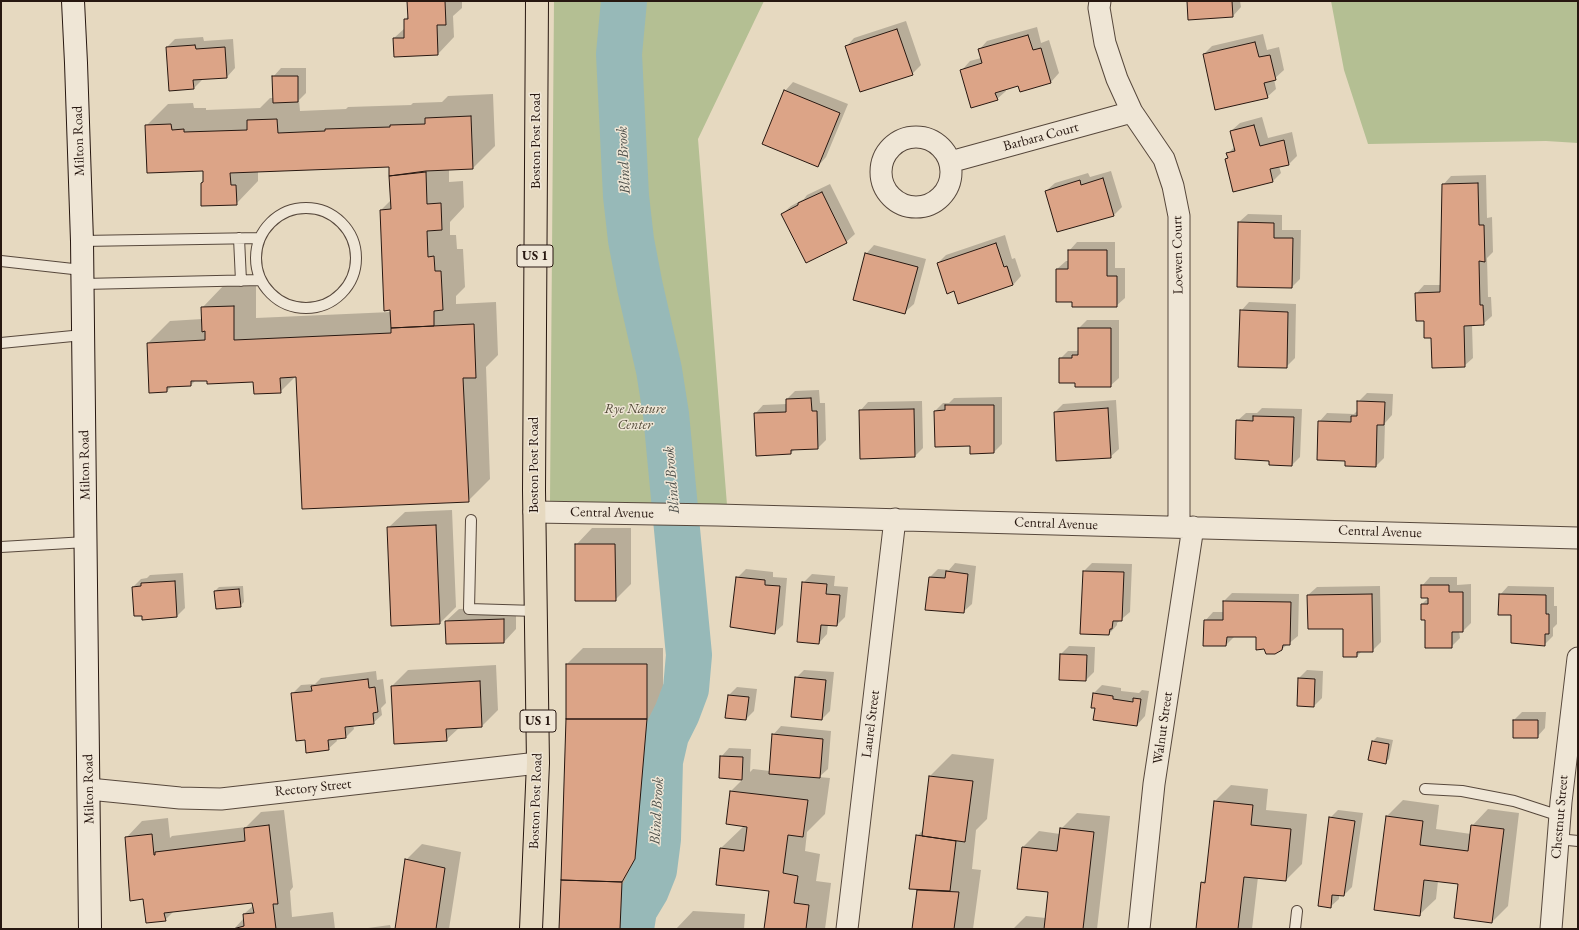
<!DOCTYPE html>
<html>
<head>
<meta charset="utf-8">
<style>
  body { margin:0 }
  #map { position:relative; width:1579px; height:930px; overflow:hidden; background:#e6d9c0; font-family:"EB Garamond",serif }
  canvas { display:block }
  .frame { position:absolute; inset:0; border:2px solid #271710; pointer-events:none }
</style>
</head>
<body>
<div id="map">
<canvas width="1579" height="930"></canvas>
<div class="frame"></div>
</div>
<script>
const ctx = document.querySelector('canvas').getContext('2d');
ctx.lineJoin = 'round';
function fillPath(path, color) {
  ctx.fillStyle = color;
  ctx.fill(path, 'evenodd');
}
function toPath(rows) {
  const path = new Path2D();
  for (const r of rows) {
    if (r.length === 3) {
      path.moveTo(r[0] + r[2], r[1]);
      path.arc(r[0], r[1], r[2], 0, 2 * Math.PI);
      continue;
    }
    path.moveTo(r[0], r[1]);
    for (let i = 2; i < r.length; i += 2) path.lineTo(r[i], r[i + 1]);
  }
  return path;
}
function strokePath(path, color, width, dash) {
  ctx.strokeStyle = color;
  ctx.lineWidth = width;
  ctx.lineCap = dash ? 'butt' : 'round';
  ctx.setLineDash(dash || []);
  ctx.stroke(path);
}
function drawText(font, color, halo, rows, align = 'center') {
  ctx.font = font + ' "EB Garamond",serif';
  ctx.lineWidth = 3;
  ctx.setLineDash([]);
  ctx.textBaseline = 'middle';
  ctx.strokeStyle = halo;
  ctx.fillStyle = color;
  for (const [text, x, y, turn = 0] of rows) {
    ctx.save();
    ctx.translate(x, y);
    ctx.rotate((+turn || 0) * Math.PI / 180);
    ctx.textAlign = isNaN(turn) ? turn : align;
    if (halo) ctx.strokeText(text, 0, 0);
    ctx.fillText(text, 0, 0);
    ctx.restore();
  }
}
const green = toPath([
  [554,1,764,1,698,139,727,505,550,501],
  [1331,1,1578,1,1578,143,1546,141,1368,144,1344,70]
]);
const shadow = toPath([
  [408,1,462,1,462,8,453,16,454,37,438,54,394,38,405,28,405,20,408,16],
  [1188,1,1240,1,1241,7,1233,16],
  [906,21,921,65,912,74,846,47,854,38],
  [1037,27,1041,43,1049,40,1059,73,1051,82,1021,90,1019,85,1005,89,1006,91,997,99,962,70,970,61,981,58,979,50,987,41],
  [1263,34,1267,50,1279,47,1284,70,1274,79,1276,89,1267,97,1204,54,1212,46],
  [203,37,204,41,233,39,235,68,227,77,202,78,202,80,194,88,167,47,175,39],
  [281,68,306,68,306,93,299,100,300,111,346,109,348,107,411,105,413,103,442,102,448,96,493,94,495,146,473,168,449,169,449,182,463,181,464,207,450,222,450,235,456,235,457,249,463,249,465,287,456,296,456,304,496,302,498,355,486,367,490,479,468,501,297,375,280,392,254,381,208,380,196,380,191,385,172,386,167,391,150,392,148,343,170,321,202,319,202,308,224,285,256,284,256,318,391,312,381,210,391,200,389,166,258,171,258,181,236,204,202,183,204,180,204,170,146,126,168,104,193,103,194,108,206,108,206,110,260,108,270,98,274,98,273,77],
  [793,82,848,104,826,157,818,166,785,91],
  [1262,117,1268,138,1292,132,1297,156,1289,164,1279,166,1281,173,1273,181,1226,159,1228,157,1228,154,1235,146,1231,131,1240,123],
  [1111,171,1122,207,1114,215,1046,191,1055,183,1088,173,1090,177],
  [1486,175,1487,218,1492,217,1493,252,1487,258,1488,297,1491,297,1492,316,1483,324,1472,325,1473,358,1464,366,1432,337,1416,294,1424,285,1441,285,1443,185,1451,176],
  [830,184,855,234,846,242,782,214,791,206,804,199,807,195],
  [1248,214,1282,215,1282,230,1301,230,1300,279,1292,287,1239,222],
  [1005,235,1012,259,1015,258,1021,276,1013,285,938,263,946,255],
  [1077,242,1115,242,1115,268,1125,268,1125,298,1116,306,1074,301,1057,269,1066,261,1069,261,1069,251],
  [874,245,926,259,914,304,905,312,866,254],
  [1249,302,1296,304,1295,358,1286,367,1241,311],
  [1087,320,1119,320,1119,378,1110,386,1076,382,1060,359,1068,351,1077,351,1079,348,1079,328],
  [819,390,820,403,825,403,826,440,818,448,795,449,791,453,755,414,763,405,787,404,787,399,795,391],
  [1367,393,1393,394,1392,415,1385,423,1384,458,1376,466,1346,460,1319,422,1327,413,1354,414,1358,410,1358,402],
  [1002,397,1002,444,994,452,971,453,971,445,935,411,943,403,949,403,954,398],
  [1116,400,1119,449,1110,457,1056,460,1055,412,1063,404],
  [922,401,923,448,915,456,860,411,868,402],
  [1262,408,1302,409,1300,457,1292,465,1270,460,1237,421,1246,413,1257,413],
  [452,510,456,607,440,623,388,528,405,512],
  [592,528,631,528,631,584,615,600,576,545],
  [955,563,976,566,972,604,963,612,930,577,938,569,949,570],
  [1092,563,1132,564,1130,612,1117,623,1117,625,1109,634,1084,571],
  [746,569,773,572,773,577,787,578,783,625,774,633,737,578],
  [183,573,185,608,177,616,133,587,141,579,147,578,150,575],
  [812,574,835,576,834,586,848,587,845,617,837,625,828,624,827,634,819,643,803,583],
  [1430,577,1457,577,1457,585,1471,584,1471,623,1463,631,1459,631,1460,638,1451,647,1426,619,1422,604,1429,597,1422,586],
  [243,586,244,602,240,606,215,591,219,587],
  [1380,586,1381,642,1372,651,1362,651,1357,656,1344,628,1308,595,1317,587],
  [1508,586,1554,587,1554,606,1557,606,1557,624,1553,628,1553,636,1544,645,1512,614,1500,595],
  [1232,593,1299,594,1298,636,1282,649,1257,637,1234,637,1226,645,1205,621,1213,612,1224,612,1224,601],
  [516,607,516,629,504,642,446,621,459,609],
  [1069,646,1095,647,1094,672,1086,680,1061,654],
  [583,648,663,648,663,702,651,842,638,865,635,929,560,929,567,719,567,664],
  [496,665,498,710,482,726,459,728,446,740,392,686,408,670],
  [804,670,834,672,830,711,822,719,796,678],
  [1307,670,1323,671,1322,698,1314,706,1299,678],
  [376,671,377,680,383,679,386,703,381,708,382,715,373,723,353,725,354,729,346,737,336,738,337,741,328,749,305,739,292,694,301,685,315,684,321,678],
  [1102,685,1121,688,1121,691,1139,693,1142,690,1149,691,1145,716,1137,725,1096,707,1094,693],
  [737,687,757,689,754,711,746,719,729,695],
  [1522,712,1546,712,1545,728,1537,737,1514,720],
  [781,726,831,731,828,769,819,777,830,778,825,814,807,832,805,851,820,854,816,881,831,883,825,929,765,929,770,891,721,848,744,826,731,791,743,779,720,777,721,757,729,748,751,749,750,772,753,769,770,771,773,735],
  [1377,737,1393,740,1389,759,1385,763,1373,741],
  [952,754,994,759,987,819,976,830,972,869,981,870,973,929,913,929,918,889,917,836,924,829,930,776],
  [1231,785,1268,789,1266,810,1307,814,1302,864,1286,880,1258,877,1252,929,1197,929,1202,883,1207,878,1215,801],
  [1403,800,1439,805,1436,829,1471,834,1472,826,1488,809,1519,813,1508,906,1492,922,1459,883,1438,881,1436,899,1419,915,1387,816],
  [284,810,293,887,290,891,292,917,333,912,335,929,234,929,244,918,244,914,254,905,253,902,174,911,165,920,144,898,126,838,142,821,168,818,170,838,172,836,246,827,261,812],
  [1338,810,1363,813,1352,887,1344,895,1339,895,1339,899,1330,907,1330,818],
  [1077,813,1110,816,1097,929,1013,929,1026,916,1046,918,1049,891,1023,847,1039,831,1060,834,1061,829],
  [422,844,461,852,449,929,396,929,406,860],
  [693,911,745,914,744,929,676,929],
  [390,925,391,929,367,929,368,928]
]);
const river = toPath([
  [624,1,619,54,626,196,631,240,640,287,659,370,666,414,689,655,686,689,677,713,666,735,660,761,658,839,654,870,646,890,634,910,631,929]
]);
const building = toPath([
  [407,1,445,1,446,25,437,25,438,55,394,57,393,38,404,38,404,19,408,19,407,1],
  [1187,1,1232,1,1233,17,1188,20,1187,1],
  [897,29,913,75,860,92,845,46,897,29],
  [1028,35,1033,50,1041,48,1051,83,1020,92,1018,86,995,93,998,100,971,108,960,70,982,63,978,49,1028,35],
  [1255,42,1259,57,1270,55,1276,80,1264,83,1268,98,1215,110,1203,54,1255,42],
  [195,45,196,49,225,47,227,78,193,80,194,89,169,91,166,47,195,45],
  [272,76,298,76,298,102,273,103,272,76],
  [784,90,840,113,818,167,762,144,784,90],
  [471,116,473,169,426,171,389,176,389,167,230,173,231,185,236,185,237,205,201,206,201,183,203,182,203,171,147,173,145,125,171,124,172,130,184,129,184,132,247,130,247,120,277,119,278,133,325,131,325,129,390,127,390,125,425,124,425,118,471,116],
  [1254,125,1260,146,1284,140,1289,165,1270,169,1273,182,1233,192,1225,159,1228,158,1226,153,1235,151,1230,131,1254,125],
  [426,172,427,204,441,203,442,230,427,231,428,257,434,256,435,271,441,271,443,310,434,311,434,326,391,328,390,310,384,311,380,210,391,209,389,176,426,172],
  [1103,178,1114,216,1057,232,1045,191,1080,180,1081,185,1103,178],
  [1478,183,1479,225,1484,225,1485,262,1479,261,1480,305,1483,305,1484,325,1464,326,1465,367,1432,368,1431,338,1424,338,1424,321,1416,321,1415,293,1440,292,1442,184,1478,183],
  [822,192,847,243,806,263,781,214,798,205,798,203,822,192],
  [1238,222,1274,223,1274,238,1293,238,1292,288,1237,287,1238,222],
  [996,243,1004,267,1007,266,1013,285,958,304,954,291,947,294,937,263,996,243],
  [1068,250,1107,250,1107,276,1117,276,1117,307,1072,307,1072,302,1056,302,1056,269,1068,269,1068,250],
  [865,253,918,267,905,314,853,300,865,253],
  [234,306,234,340,391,333,391,328,474,324,476,378,463,378,469,502,302,509,296,377,280,378,281,393,254,394,253,382,207,384,207,381,191,381,191,386,167,387,167,392,149,393,147,343,205,340,205,331,202,332,201,307,234,306],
  [1240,310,1288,312,1287,368,1238,367,1240,310],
  [1078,328,1111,328,1111,387,1075,387,1075,383,1059,383,1059,358,1072,358,1072,355,1078,355,1078,328],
  [811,398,812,411,817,411,818,449,791,450,791,454,756,456,754,413,786,412,786,399,811,398],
  [1357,401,1385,402,1384,425,1377,425,1376,467,1345,466,1345,461,1317,460,1318,421,1351,422,1351,416,1357,416,1357,401],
  [945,405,994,405,994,453,970,454,970,446,935,447,934,411,945,410,945,405],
  [1108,408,1111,458,1056,461,1054,412,1108,408],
  [914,409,915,457,860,459,859,410,914,409],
  [1253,416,1294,417,1292,466,1269,465,1269,461,1235,459,1236,420,1253,421,1253,416],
  [436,525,440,624,391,626,387,527,436,525],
  [575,544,615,544,616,601,575,601,575,544],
  [946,571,968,574,964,613,925,610,929,577,945,578,946,571],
  [1083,571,1124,572,1122,621,1113,621,1112,629,1110,629,1109,635,1080,634,1083,571],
  [736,577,765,580,765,585,780,586,775,634,730,627,736,577],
  [175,581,177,617,142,620,142,616,134,616,132,587,141,586,141,583,175,581],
  [802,582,827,584,826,594,840,595,837,626,821,625,819,644,797,642,802,582],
  [1421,585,1449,585,1449,592,1463,592,1463,632,1452,632,1452,648,1425,648,1425,620,1421,620,1421,604,1428,604,1428,598,1421,598,1421,585],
  [239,589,241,607,216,609,214,591,239,589],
  [1372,594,1373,652,1357,652,1357,657,1343,657,1343,629,1308,629,1307,595,1372,594],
  [1499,594,1546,595,1546,614,1549,614,1549,634,1545,634,1545,646,1511,643,1511,615,1498,615,1499,594],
  [1223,601,1291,602,1290,645,1283,645,1282,650,1275,654,1266,654,1264,649,1256,650,1256,637,1227,637,1226,646,1203,646,1204,620,1223,620,1223,601],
  [504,619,504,643,446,644,445,621,504,619],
  [1060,654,1087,655,1086,681,1059,680,1060,654],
  [566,664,647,664,647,719,566,719,566,664],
  [795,677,826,680,822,720,791,717,795,677],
  [1298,678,1315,679,1314,707,1297,706,1298,678],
  [368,679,369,688,375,687,378,712,373,713,374,724,345,727,346,738,328,740,329,750,306,753,305,740,296,741,291,693,312,691,311,686,368,679],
  [480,681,482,727,446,729,447,741,394,744,391,686,480,681],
  [1093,693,1113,696,1113,699,1133,702,1133,698,1141,699,1137,726,1093,720,1095,708,1091,708,1093,693],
  [728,695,749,697,746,720,725,718,728,695],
  [566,719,647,719,635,859,622,882,561,880,566,719],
  [1513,720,1538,720,1538,738,1513,738,1513,720],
  [772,734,823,739,820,778,769,774,772,734],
  [1372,741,1389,744,1386,764,1368,760,1372,741],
  [720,756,743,757,742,780,719,778,720,756],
  [929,776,973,781,965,842,922,836,929,776],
  [730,791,808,800,803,837,788,835,783,873,798,876,794,903,809,905,806,929,764,929,769,891,716,885,720,848,744,851,747,827,726,824,730,791],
  [1214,801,1253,805,1251,825,1291,829,1286,881,1244,877,1238,929,1196,929,1201,882,1205,883,1214,801],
  [1386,816,1423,821,1420,845,1468,851,1471,825,1504,829,1492,923,1454,918,1458,884,1424,880,1420,916,1374,910,1386,816],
  [1329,817,1355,821,1344,896,1332,895,1331,908,1318,906,1329,817],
  [269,825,278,904,273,904,276,929,233,929,244,926,243,914,254,913,252,903,164,913,166,921,146,923,143,899,130,901,125,837,152,834,154,855,155,855,155,852,245,841,244,828,269,825],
  [1060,828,1094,832,1083,929,1044,929,1048,892,1017,889,1022,847,1057,851,1060,828],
  [916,835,956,841,950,891,909,889,916,835],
  [405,859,445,868,436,929,395,929,405,859],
  [561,880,622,882,620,929,559,929,561,880],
  [917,890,959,892,954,929,912,929,917,890]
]);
const lane = toPath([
  [306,258,50],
  [239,238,241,281],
  [82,241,260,238],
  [1,261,82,270],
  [83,284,261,280],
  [1,343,83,335],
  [471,520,469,609,536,611],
  [1,547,86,542],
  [1425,789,1462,791,1514,801,1560,816],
  [1558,839,1578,841],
  [1295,929,1297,911]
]);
const street = toPath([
  [1100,1,1099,8,1105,43,1117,79,1132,112,1164,159,1173,186,1179,216,1179,527],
  [916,172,35],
  [950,162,1132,112],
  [534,512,717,515,1578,538],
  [89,789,180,798,221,799,538,763],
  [847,929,895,519],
  [1139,929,1154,784,1193,527],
  [1551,929,1561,802,1578,658]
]);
const secondary = toPath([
  [73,1,76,63,82,241,90,929]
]);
const primary = toPath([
  [531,929,538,763,534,490,537,1]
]);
const shields = [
  [535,256,36],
  [538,721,36]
];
const shieldNames = [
  ["US 1",535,256],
  ["US 1",538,721]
];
const streetNames = [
  ["Barbara Court",1041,137,-15],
  ["Milton Road",79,141,-92],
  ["Boston Post Road",536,141,-90],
  ["Loewen Court",1178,255,-91],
  ["Milton Road",85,465,-91],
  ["Boston Post Road",534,465,-90],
  ["Central Avenue",612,513,1],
  ["Central Avenue",1056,524,2],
  ["Central Avenue",1380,532,2],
  ["Laurel Street",871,724,-83],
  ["Walnut Street",1163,728,-82],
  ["Rectory Street",313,788,-6],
  ["Milton Road",89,789,-91],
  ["Boston Post Road",536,801,-88],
  ["Chestnut Street",1560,817,-85]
];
const parkNames = [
  ["Rye Nature",635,409],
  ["Center",635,425]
];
const waterNames = [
  ["Blind Brook",624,160,-93],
  ["Blind Brook",672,480,-95],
  ["Blind Brook",657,811,-87]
];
fillPath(green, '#b4bf93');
fillPath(shadow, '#0003');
strokePath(river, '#97b9b8', 46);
fillPath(building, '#dca487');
strokePath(building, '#271710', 1);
strokePath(lane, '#57483c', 12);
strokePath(street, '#57483c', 23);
strokePath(secondary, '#271710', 24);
strokePath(primary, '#271710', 24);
strokePath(lane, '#efe6d6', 10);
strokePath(street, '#efe6d6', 21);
strokePath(secondary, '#efe6d6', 22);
strokePath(primary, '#e6d9c0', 22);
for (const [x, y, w] of shields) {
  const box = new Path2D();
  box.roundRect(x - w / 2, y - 11, w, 22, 3);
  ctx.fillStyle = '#efe6d6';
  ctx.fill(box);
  strokePath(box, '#271710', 1);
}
drawText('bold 13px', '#271710', null, shieldNames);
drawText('14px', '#271710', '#efe6d6', streetNames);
drawText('italic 14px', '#514937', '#efe6d6', parkNames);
drawText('italic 15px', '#4e504b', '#efe6d6', waterNames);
</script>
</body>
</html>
